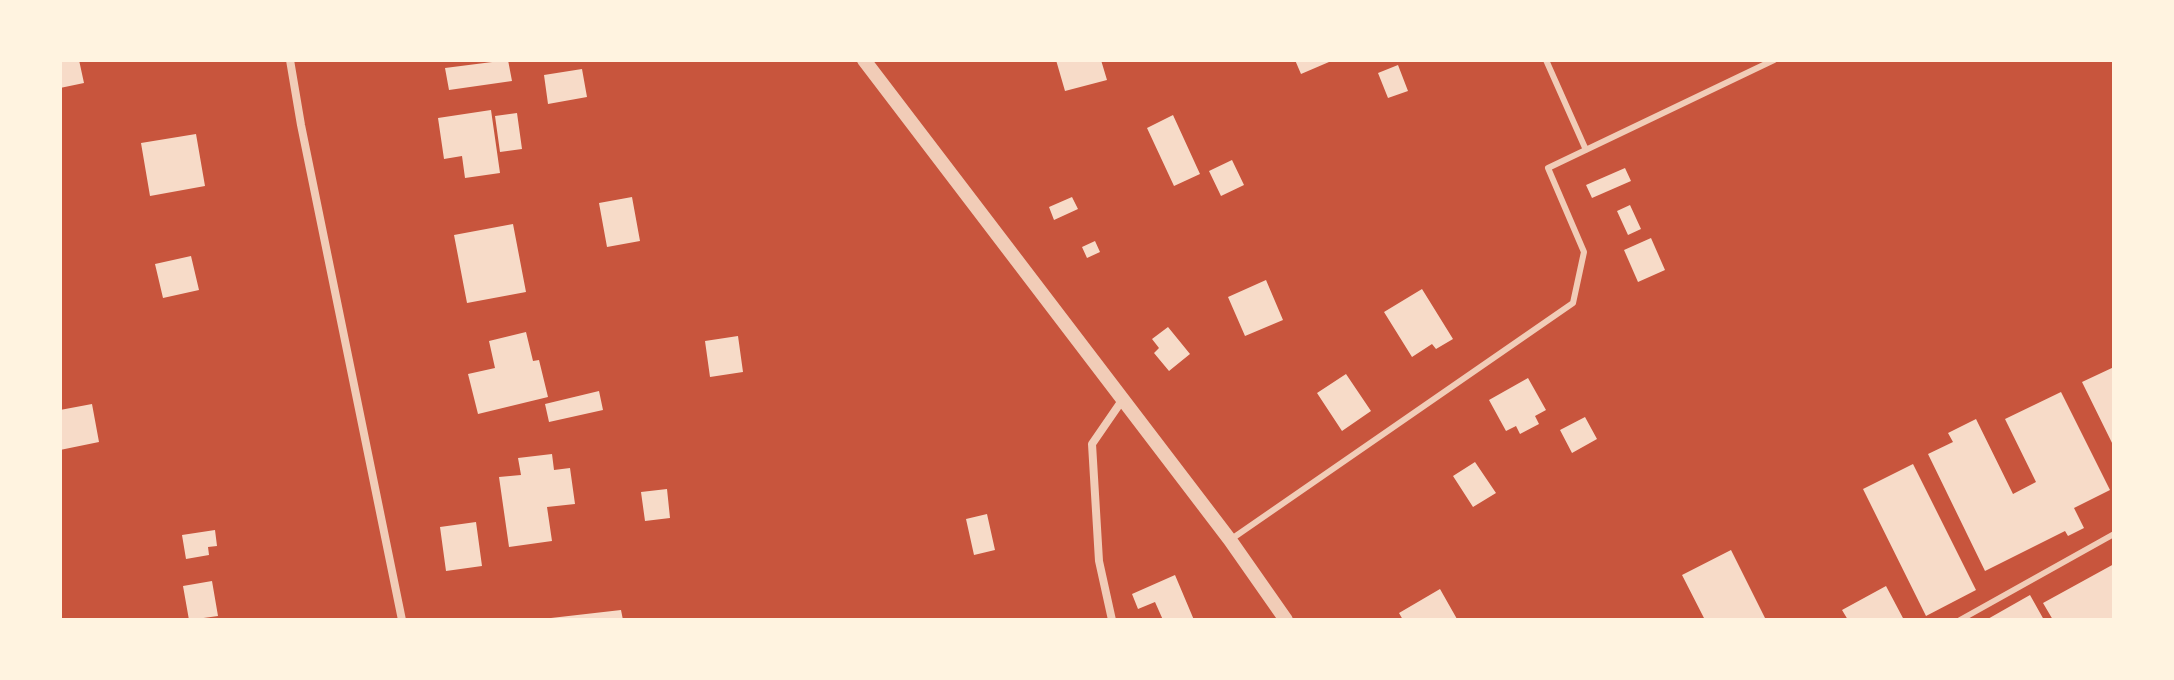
<!DOCTYPE html>
<html>
<head>
<meta charset="utf-8">
<style>
  body { margin:0 }
  #map { position:relative; width:2174px; height:680px; overflow:hidden; background:#c8553d; font-family:Ubuntu,sans-serif }
  canvas { display:block }
  .frame { position:absolute; inset:0; border:62px solid #fff3e0; pointer-events:none }
</style>
</head>
<body>
<div id="map">
<canvas width="2174" height="680"></canvas>
<div class="frame"></div>
</div>
<script>
const ctx = document.querySelector('canvas').getContext('2d');
ctx.lineJoin = 'round';
function fillPath(path, color) {
  ctx.fillStyle = color;
  ctx.fill(path, 'evenodd');
}
function toPath(rows) {
  const path = new Path2D();
  for (const r of rows) {
    path.moveTo(r[0], r[1]);
    for (let i = 2; i < r.length; i += 2) path.lineTo(r[i], r[i + 1]);
  }
  return path;
}
function strokePath(path, color, width, dash) {
  ctx.strokeStyle = color;
  ctx.lineWidth = width;
  ctx.lineCap = dash ? 'butt' : 'round';
  ctx.setLineDash(dash || []);
  ctx.stroke(path);
}
const building = toPath([
  [60,60,79,60,84,83,60,88],
  [508,60,512,81,449,90,445,68],
  [1056,60,1101,60,1107,80,1065,91],
  [1295,60,1327,60,1329,62,1301,74],
  [1398,65,1408,91,1388,98,1378,73],
  [582,69,587,97,548,104,544,75],
  [491,110,500,173,465,178,462,156,444,159,438,118],
  [517,113,522,149,500,152,495,116],
  [1173,115,1200,174,1174,186,1147,128],
  [196,134,205,186,150,196,141,143],
  [1232,160,1244,185,1221,196,1209,171],
  [1625,168,1631,181,1592,198,1586,185],
  [632,197,640,241,607,247,599,203],
  [1072,197,1078,209,1054,220,1049,207],
  [1630,205,1641,229,1628,235,1617,211],
  [513,224,526,292,467,303,454,235],
  [1651,238,1665,270,1638,282,1624,250],
  [1095,241,1100,252,1087,258,1082,247],
  [191,256,199,290,163,298,155,264],
  [1266,280,1283,320,1245,336,1228,297],
  [1422,289,1453,339,1436,349,1432,344,1412,357,1384,312],
  [1168,327,1190,354,1169,371,1154,353,1159,348,1152,339],
  [526,332,533,361,539,360,548,397,478,414,468,374,495,368,489,341],
  [738,336,743,372,710,377,705,341],
  [2114,367,2114,447,2082,382],
  [1346,374,1371,411,1342,431,1317,393],
  [1528,378,1546,410,1535,416,1539,424,1520,434,1516,426,1506,431,1489,400],
  [599,391,603,410,549,422,545,404],
  [2061,392,2110,490,2074,508,2084,528,2068,536,2065,531,1985,571,1928,454,1953,442,1948,433,1976,419,2013,494,2036,482,2005,419],
  [92,404,99,442,60,450,60,410],
  [1585,417,1597,439,1572,453,1560,430],
  [552,454,554,470,570,468,575,504,547,507,552,541,509,547,499,477,521,475,518,458],
  [1475,462,1496,493,1473,507,1453,476],
  [1913,464,1976,590,1926,616,1863,489],
  [667,489,670,518,645,521,641,492],
  [987,514,995,550,974,555,966,519],
  [476,522,482,566,446,571,440,527],
  [215,530,217,546,208,547,209,555,186,559,182,535],
  [1731,550,1766,620,1705,620,1682,575],
  [2114,564,2114,620,2053,620,2043,603],
  [1175,575,1194,620,1163,620,1155,602,1138,609,1132,594],
  [212,581,218,616,189,620,183,586],
  [1886,586,1904,620,1848,620,1842,610],
  [1440,589,1457,619,1403,620,1399,613],
  [2030,595,2044,620,1986,620],
  [621,610,623,620,551,620,551,618]
]);
const service = toPath([
  [1546,60,1586,150],
  [1230,540,1573,303,1584,252,1548,168,1774,60],
  [1960,620,2114,534]
]);
const minor = toPath([
  [290,60,301,125,402,620],
  [1112,620,1099,561,1092,444,1123,399]
]);
const tertiary = toPath([
  [864,60,1230,540,1286,620]
]);
fillPath(building, '#f7dbc8');
strokePath(service, '#f1ccb7', 6);
strokePath(minor, '#f1ccb7', 8);
strokePath(tertiary, '#f1ccb7', 14);
</script>
</body>
</html>
